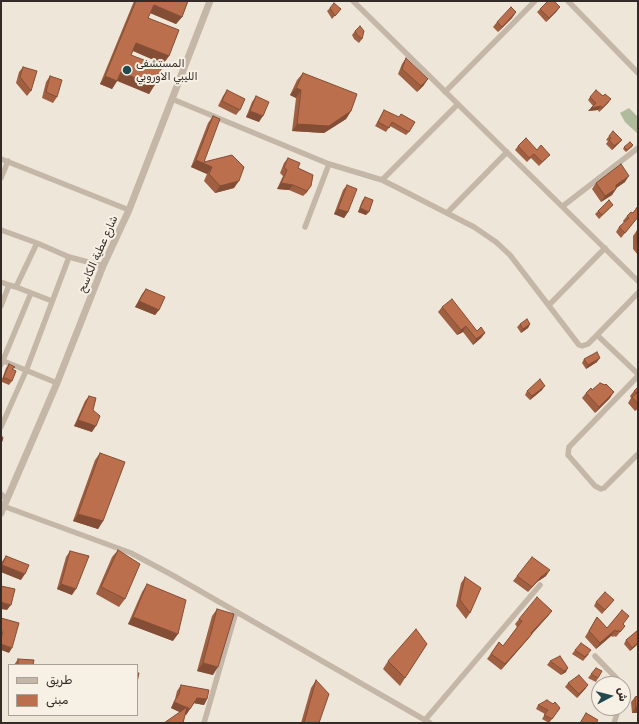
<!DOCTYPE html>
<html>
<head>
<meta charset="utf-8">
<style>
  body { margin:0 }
  #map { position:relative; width:639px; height:724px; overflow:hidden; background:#efe6da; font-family:Rubik,"Noto Naskh Arabic",sans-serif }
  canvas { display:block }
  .frame { position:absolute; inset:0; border:2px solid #332b27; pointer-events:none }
  .legend { position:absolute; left:8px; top:664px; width:130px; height:52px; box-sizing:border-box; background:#f7f0e5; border:1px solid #a9a199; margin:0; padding:5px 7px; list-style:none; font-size:12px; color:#332b27 }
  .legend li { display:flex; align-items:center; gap:8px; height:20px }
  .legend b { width:20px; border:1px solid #a9a199 }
  .north { position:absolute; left:591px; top:676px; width:40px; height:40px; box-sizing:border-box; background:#f7f0e5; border:1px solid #a9a199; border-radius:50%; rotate:83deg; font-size:11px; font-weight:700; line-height:16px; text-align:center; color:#332b27 }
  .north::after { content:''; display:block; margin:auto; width:14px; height:18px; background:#204950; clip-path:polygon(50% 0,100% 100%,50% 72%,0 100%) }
</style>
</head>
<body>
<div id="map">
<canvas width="639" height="724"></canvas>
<div class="frame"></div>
<ul class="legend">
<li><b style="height:5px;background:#c5b7a7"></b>طريق</li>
<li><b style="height:11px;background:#bb6f4c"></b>مبنى</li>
</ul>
<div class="north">ش</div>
</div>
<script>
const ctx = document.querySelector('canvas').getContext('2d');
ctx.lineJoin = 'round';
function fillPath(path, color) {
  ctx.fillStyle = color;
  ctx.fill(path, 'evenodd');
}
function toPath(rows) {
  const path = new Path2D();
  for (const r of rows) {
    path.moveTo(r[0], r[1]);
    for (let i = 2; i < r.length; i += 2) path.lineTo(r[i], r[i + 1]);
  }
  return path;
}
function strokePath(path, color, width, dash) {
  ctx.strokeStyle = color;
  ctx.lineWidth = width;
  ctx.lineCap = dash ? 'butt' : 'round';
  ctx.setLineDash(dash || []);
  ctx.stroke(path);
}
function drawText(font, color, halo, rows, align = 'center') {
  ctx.font = font + ' Rubik,"Noto Naskh Arabic",sans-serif';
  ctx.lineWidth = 4;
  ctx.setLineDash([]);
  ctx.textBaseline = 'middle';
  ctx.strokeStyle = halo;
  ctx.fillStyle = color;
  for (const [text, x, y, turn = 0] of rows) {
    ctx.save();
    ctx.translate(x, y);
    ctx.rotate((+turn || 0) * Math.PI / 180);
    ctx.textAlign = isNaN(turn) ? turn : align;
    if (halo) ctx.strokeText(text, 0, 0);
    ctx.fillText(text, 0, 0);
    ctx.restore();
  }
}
const green = toPath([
  [629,108,638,117,638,134,625,122,620,113]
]);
const minor = toPath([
  [353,1,638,281],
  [568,1,638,73],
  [445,92,535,1],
  [172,99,329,164,305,227],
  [1,159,129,210],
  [329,164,382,180,402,190,474,227,496,242,510,255,579,345,582,346,588,344,597,335,638,293],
  [1,178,8,161],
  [382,180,458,104],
  [563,206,638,148],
  [447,213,507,152],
  [1,230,37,243,69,257,103,266],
  [1,282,9,285],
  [16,287,52,301],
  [549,305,605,248],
  [1,306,9,285,16,287,37,243],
  [597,335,638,374],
  [1,360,57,383],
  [1,365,31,293],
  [638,376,569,447,568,455,595,486,601,489,604,488,638,454],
  [1,427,26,371,69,257],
  [1,494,7,500],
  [3,506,131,553,174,576,430,723],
  [595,656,622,684],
  [623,685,626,689,623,698],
  [425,720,540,585],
  [204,723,236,612],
  [614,723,619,708]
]);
const tertiary = toPath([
  [1,513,57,383,103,266,129,210,210,1]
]);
const wall = toPath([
  [134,1,188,1,182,17,176,24,150,13,148,18,169,56,163,64,133,51,131,55,154,86,149,94,117,81,112,89,100,84],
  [330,8,341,9,332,19,327,11],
  [540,9,557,11,546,22,537,12],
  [516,12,512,18,498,32,493,27,497,22],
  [355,31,362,39,359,43,354,39,352,35],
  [406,58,424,85,417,92,398,74,402,64],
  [23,67,31,91,27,96,16,83,19,72],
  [303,73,351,111,346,119,324,133,292,131,296,98,290,95,297,80],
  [50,76,57,97,53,103,42,98,46,82],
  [227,90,240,110,236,115,218,106,223,96],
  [256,96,259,122,246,117,252,102],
  [603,96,611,99,608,103,599,112,598,110,588,111,593,106,588,100,590,97],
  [384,110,409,132,406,135,390,126,386,132,375,126],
  [213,116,204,162,244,167,234,188,215,193,204,181,207,174,191,167,208,123],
  [609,136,622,140,612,150,606,144,608,141,606,140],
  [633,145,632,147,626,152,623,149,624,147],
  [518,146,537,150,547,158,539,166,531,158,527,162,515,150],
  [288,158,298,168,313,175,307,192,303,196,289,190,277,189,283,176,280,173,284,163],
  [625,182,616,188,616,189,612,195,601,202,592,189,596,183],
  [347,185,348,212,344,218,334,214,343,190],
  [365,197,366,215,358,212,362,201],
  [638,206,638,217,621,238,616,232,619,227,624,223,623,221,627,216,633,213],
  [610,208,599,219,595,214,598,211],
  [638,229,638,255,633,249,633,236],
  [146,289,159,310,155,315,135,307,142,294],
  [442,307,477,331,485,333,481,338,473,345,463,332,457,335,438,312],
  [520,324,530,324,528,328,521,333,517,327],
  [584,359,597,362,586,369,582,363],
  [9,364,13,370,12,381,9,385,2,382,1,382,6,368],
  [638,387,638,409,635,411,628,403,631,398,630,396,634,391],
  [542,390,530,400,525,395,527,391],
  [592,390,610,398,595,413,582,398,586,393],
  [89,396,93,410,92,432,74,426,85,401],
  [100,453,103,521,98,529,73,521,95,460],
  [118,550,125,599,119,607,96,594,112,557],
  [70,551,72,595,57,589,66,557],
  [6,556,21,580,1,572,1,563],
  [517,576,546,576,537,582,528,592,513,581],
  [465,577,470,613,466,619,456,606,461,583],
  [147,584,173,641,128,624,142,592],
  [614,600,602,614,594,606,596,602],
  [217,609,213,675,197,671,212,616],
  [552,611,548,616,532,634,528,639,501,670,487,659,499,642,503,646,517,627,515,624,519,619],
  [597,617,607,628,623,624,625,626,616,637,614,636,613,637,611,636,596,649,585,637],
  [626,640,638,644,630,651,624,644],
  [575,650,589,654,583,661,572,654],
  [18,659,33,665,14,665],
  [388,661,405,678,400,686,383,669],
  [550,661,566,672,561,675,547,665],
  [591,674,598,678,596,682,588,678],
  [316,680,319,723,301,723,311,688],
  [568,683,586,688,577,698,565,687],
  [181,685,207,699,204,705,194,703,186,715,171,708,175,699,177,691],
  [638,696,638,713,632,713,631,702,635,697],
  [538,705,560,708,549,723,542,719,545,714,536,709]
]);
const shadedWall = toPath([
  [154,5,182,17,176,24,148,12],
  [560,7,557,11,546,22,549,18],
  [516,12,512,18,498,32,502,27],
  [136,43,169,56,163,64,131,50],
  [121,72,154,86,149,94,116,80],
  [105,76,117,81,112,89,100,84],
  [428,79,424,85,417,92,421,86],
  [296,88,301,90,296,98,290,95],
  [611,99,608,103,599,112,602,108],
  [601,106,598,110,588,111,591,108],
  [250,111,263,116,259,122,246,117],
  [351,111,346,119,324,133,292,131,297,124],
  [622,140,612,150,614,146],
  [196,160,212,167,207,174,191,167],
  [629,176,625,182,612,191,616,185],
  [239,181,234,188,215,193,220,186],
  [281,183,293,185,289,190,277,189],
  [311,186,307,192,303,196],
  [616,189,612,195,601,202,605,196],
  [360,208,369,212,366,215,358,212],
  [338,209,348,212,344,218,334,214],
  [139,301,159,310,155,315,135,307],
  [530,324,528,328,521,333,523,329],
  [466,326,463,332,457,335,461,330],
  [485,333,481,338,473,345,476,339],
  [600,358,597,362,586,369,588,365],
  [545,386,542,390,530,400,532,396],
  [614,392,610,398,595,413,599,407],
  [78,420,96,426,92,432,74,426],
  [78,514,103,521,98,529,73,521],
  [2,565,25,574,21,580,1,572,1,567],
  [550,570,546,576,537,582,528,592,532,587,541,577],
  [61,584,76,589,72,595,57,589],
  [1,602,11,605,7,610,1,609],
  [552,611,548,616,527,639,531,633],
  [133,617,178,634,173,641,128,624],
  [615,630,611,636,596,649,600,643],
  [532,634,528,639,501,670,505,664],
  [638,643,638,644,630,651,632,648],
  [1,644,12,648,9,653,1,650],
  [203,663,218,667,213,675,197,671],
  [568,668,566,672,561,675,564,671],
  [588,685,586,688,577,698,579,694],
  [197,698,207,699,204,705,193,703],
  [174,702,190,709,186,715,171,708],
  [636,707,638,707,638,713,632,713]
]);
const building = toPath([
  [136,1,188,1,182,17,154,5,148,18,179,30,169,56,136,43,131,55,162,67,154,86,121,72,117,81,105,76,136,1],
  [548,1,554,1,560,7,549,18,540,9,548,1],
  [334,3,341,9,335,16,330,8,334,3],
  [511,7,516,12,502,27,497,22,511,7],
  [360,26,364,31,362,39,357,35,355,31,360,26],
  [406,58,428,79,421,86,402,69,406,58],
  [23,67,37,71,31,91,20,77,23,67],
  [303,73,357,94,351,111,329,126,297,124,301,90,296,88,303,73],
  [50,76,62,80,57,97,46,92,50,76],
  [227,90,245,99,240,110,222,101,227,90],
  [596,90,603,96,605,94,611,99,602,108,601,106,591,108,596,103,590,97,596,90],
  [256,96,269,102,263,116,250,111,256,96],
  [384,110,399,117,401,114,415,122,409,132,392,122,389,128,378,122,384,110],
  [213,116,220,119,204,162,232,155,244,167,239,181,220,186,209,174,212,167,196,160,213,116],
  [613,131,622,140,614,146,609,140,611,138,609,136,613,131],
  [526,138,537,150,541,145,550,155,542,162,534,154,529,158,518,146,526,138],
  [630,142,633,145,627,150,624,147,630,142],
  [288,158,300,163,298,168,313,175,311,186,307,191,293,185,281,183,287,170,284,167,288,158],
  [621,164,629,176,616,185,616,189,605,196,596,183,621,164],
  [347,185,357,189,348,212,338,209,347,185],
  [365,197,373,200,369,212,360,208,365,197],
  [609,200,613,205,602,215,598,211,609,200],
  [638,206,638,217,625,233,619,227,629,218,627,216,631,212,633,213,638,206],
  [638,229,638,245,637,244,637,231,638,229],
  [146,289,165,297,159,310,139,301,146,289],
  [452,299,477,331,481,327,485,333,476,339,466,326,461,330,442,307,452,299],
  [527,319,530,324,523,329,520,324,527,319],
  [597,352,600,358,588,365,584,359,597,352],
  [9,364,15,367,12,369,16,371,12,381,5,378,3,379,9,364],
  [540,379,545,386,532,396,527,391,540,379],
  [600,383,605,385,606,384,614,392,599,407,586,393,591,388,592,390,600,383],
  [638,387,638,404,632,397,637,393,634,391,638,387],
  [89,396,96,398,93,410,100,416,96,426,78,420,89,396],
  [1,435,3,438,1,444,1,435],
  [100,453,125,462,103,521,78,514,100,453],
  [118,550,140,564,125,599,101,587,118,550],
  [70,551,89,556,76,589,61,584,70,551],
  [6,556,29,565,25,574,2,565,6,556],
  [532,557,550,570,541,577,532,587,517,576,532,557],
  [465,577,481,588,470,613,460,600,465,577],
  [147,584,186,600,178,634,133,617,147,584],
  [1,586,15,589,11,605,1,602,1,586],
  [605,592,614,600,605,610,596,602,605,592],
  [537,597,552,611,531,633,532,634,505,664,491,654,499,642,503,646,522,621,519,619,537,597],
  [217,609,234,614,218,667,203,663,217,609],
  [622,610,629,616,623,624,625,626,620,632,618,630,617,632,615,630,600,643,589,631,597,617,607,628,622,610],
  [1,618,19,623,12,648,1,644,1,639,3,631,1,630,1,618],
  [416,629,427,644,405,678,388,661,416,629],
  [638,630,638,643,632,648,626,640,638,630],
  [581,643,591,650,585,657,575,650,581,643],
  [560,656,568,668,564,671,550,661,560,656],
  [18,659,34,660,33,665,18,665,18,659],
  [596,668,602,671,598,678,591,674,596,668],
  [137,673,139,673,137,682,137,673],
  [579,675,588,685,579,694,568,683,579,675],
  [316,680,329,694,319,723,304,723,316,680],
  [181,685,209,690,207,699,197,698,190,709,174,702,179,694,181,685],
  [638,696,638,707,636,707,635,697,638,696],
  [547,700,553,704,555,702,560,708,552,719,544,715,548,710,538,705,547,700],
  [187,707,183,723,164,723,187,707],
  [586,713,598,720,596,723,580,723,586,713]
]);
const markers = [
  [127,70,5,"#204950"]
];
const poiNames = [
  ["المستشفی",136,64],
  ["الليبي الاوروبي",136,77]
];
const streetNames = [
  ["شارع عطية الكاسح",98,254,-66]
];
fillPath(green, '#afbc9b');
strokePath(minor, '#c5b7a7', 5.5);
strokePath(tertiary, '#c5b7a7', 7);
fillPath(wall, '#a15f41');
fillPath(shadedWall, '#834e35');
fillPath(building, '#bb6f4c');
strokePath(building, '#834e35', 1);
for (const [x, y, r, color] of markers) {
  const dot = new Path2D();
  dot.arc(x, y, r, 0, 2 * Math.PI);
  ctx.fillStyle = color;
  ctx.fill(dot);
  strokePath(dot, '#f7f0e5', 1.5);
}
drawText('11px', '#332b27', '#f7f0e5', poiNames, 'left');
drawText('11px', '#332b27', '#f7f0e5', streetNames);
</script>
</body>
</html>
